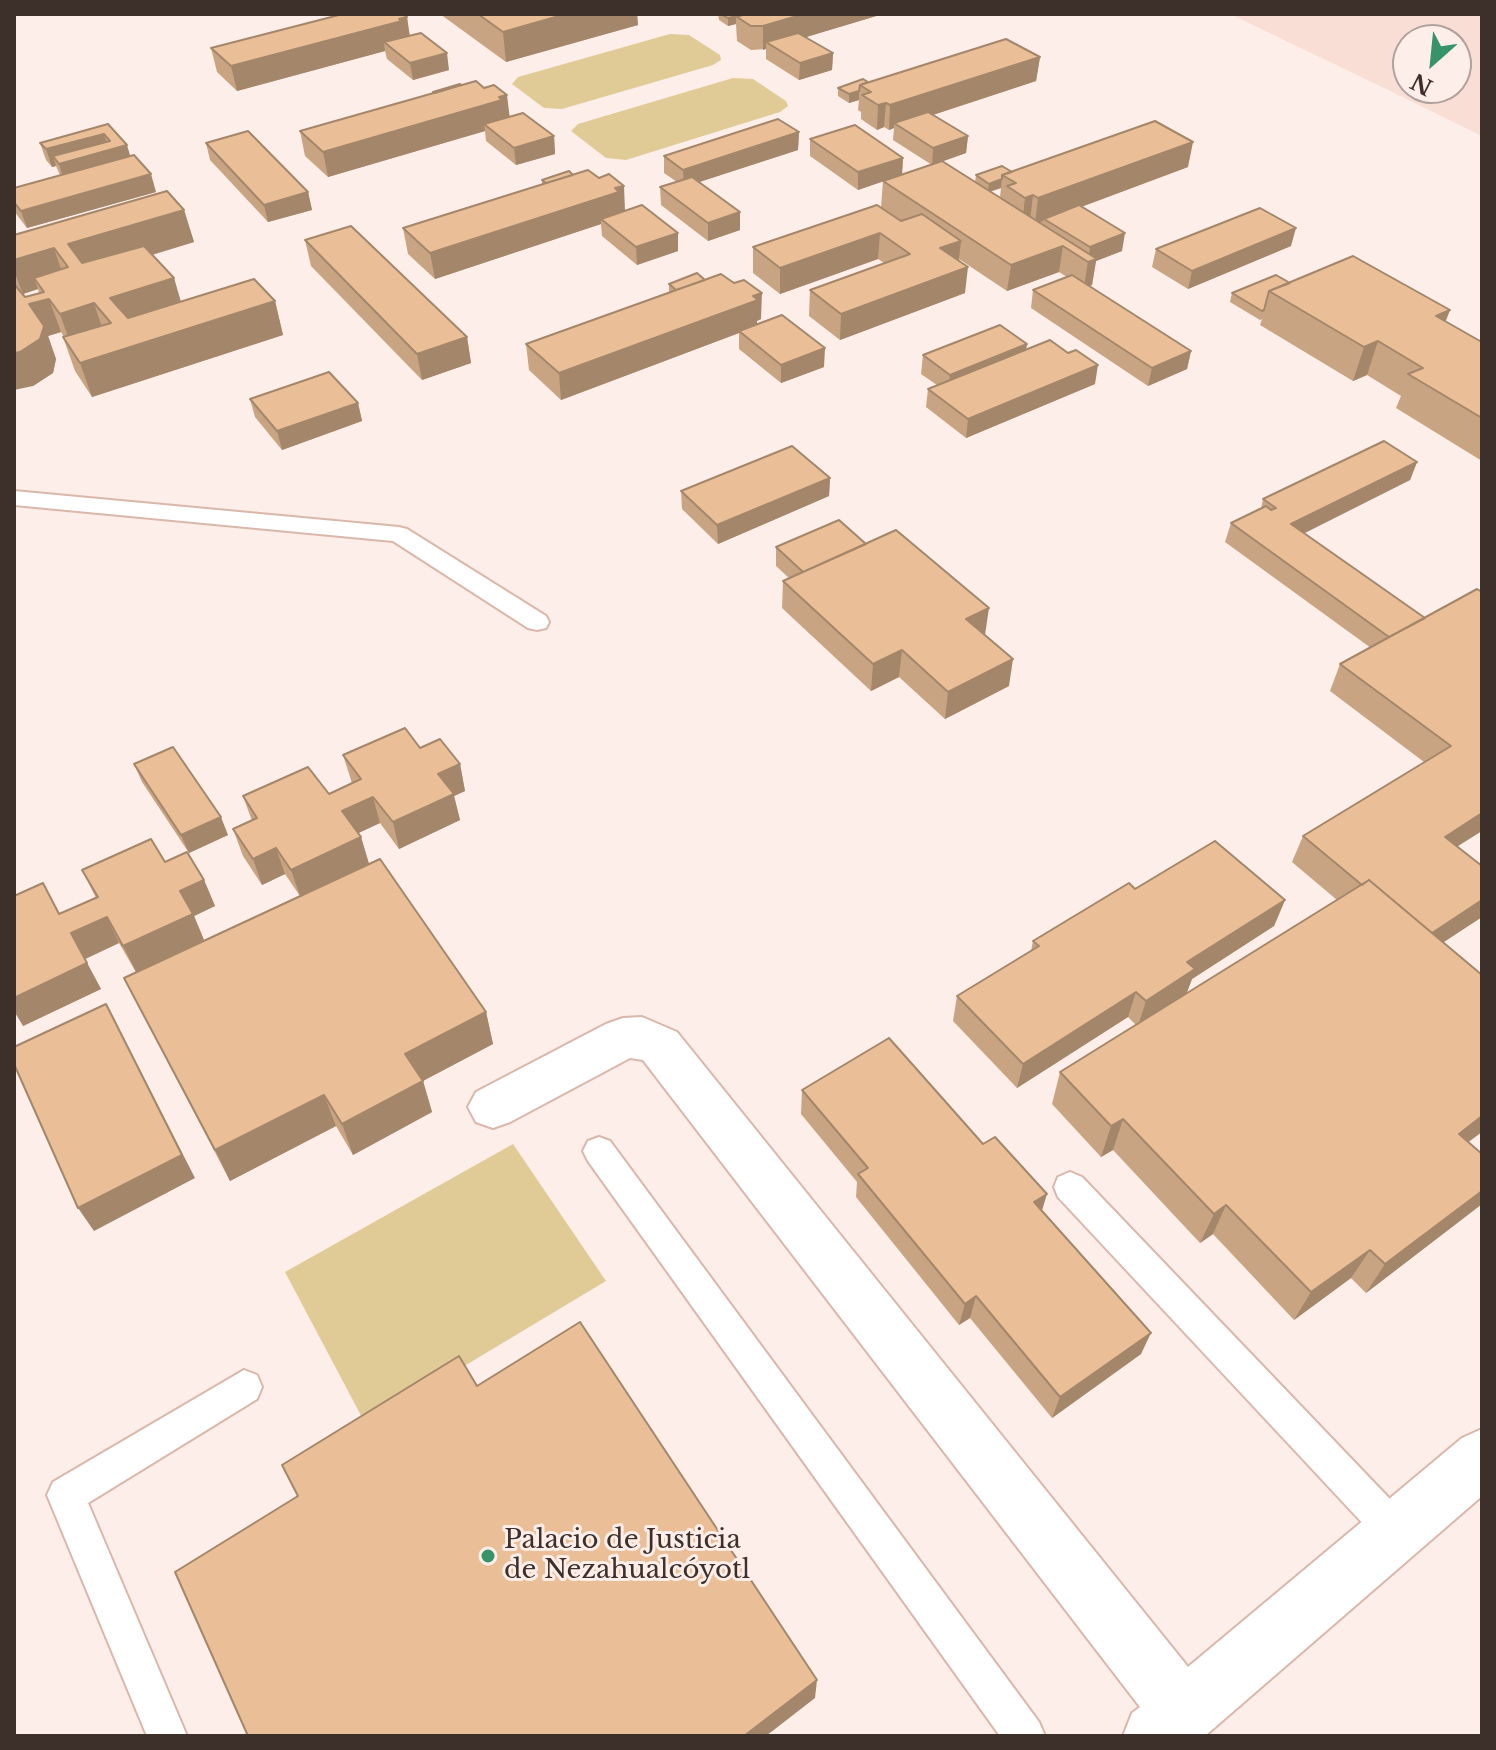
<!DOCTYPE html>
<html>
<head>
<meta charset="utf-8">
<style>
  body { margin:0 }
  #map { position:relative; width:1496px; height:1750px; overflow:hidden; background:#fdeee9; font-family:"Libre Baskerville",serif }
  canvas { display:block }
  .frame { position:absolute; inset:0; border:16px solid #3d2f2a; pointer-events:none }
  .north { position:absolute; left:1392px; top:24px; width:80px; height:80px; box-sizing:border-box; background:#fdeee9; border:2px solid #b0a29d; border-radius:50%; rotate:207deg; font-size:22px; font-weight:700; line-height:32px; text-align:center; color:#3d2f2a }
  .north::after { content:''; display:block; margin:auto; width:28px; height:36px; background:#36936a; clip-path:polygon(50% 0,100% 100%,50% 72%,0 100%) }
</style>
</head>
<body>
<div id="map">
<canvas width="1496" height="1750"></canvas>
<div class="frame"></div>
<div class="north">N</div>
</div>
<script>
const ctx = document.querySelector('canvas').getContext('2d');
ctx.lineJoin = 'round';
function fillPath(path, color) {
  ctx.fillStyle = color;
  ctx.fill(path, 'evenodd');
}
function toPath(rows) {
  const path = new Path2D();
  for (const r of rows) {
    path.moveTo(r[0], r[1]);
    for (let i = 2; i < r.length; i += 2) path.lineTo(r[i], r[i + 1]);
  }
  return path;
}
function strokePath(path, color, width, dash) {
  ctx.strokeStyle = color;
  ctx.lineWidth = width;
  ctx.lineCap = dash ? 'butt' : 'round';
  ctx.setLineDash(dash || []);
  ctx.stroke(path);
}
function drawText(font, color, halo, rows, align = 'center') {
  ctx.font = font + ' "Libre Baskerville",serif';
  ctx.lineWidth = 6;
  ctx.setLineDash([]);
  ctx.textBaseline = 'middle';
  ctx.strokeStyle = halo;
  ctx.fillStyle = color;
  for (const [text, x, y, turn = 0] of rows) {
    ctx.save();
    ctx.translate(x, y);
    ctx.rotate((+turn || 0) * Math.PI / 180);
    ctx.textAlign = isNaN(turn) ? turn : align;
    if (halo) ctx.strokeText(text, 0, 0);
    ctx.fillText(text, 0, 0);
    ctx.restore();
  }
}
const built = toPath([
  [1230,14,1482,14,1482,136,1382,87],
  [1408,40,1456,40,1456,88,1408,88]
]);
const green = toPath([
  [670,34,689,35,720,55,721,60,713,65,562,109,544,108,512,84,518,77],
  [733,78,753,79,786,101,788,106,780,112,626,160,606,158,571,131,578,124],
  [513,1144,606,1281,366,1425,285,1272]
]);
const service = toPath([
  [14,491,399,527,407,529,546,616,549,622,546,628,537,630,528,628,393,541,14,505,14,491],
  [599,1137,610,1141,1039,1722,1045,1736,1000,1736,588,1161,583,1151,588,1141,599,1137],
  [1070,1172,1082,1177,1409,1519,1415,1532,1409,1545,1396,1551,1383,1545,1058,1197,1054,1187,1058,1177,1070,1172],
  [244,1370,257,1375,262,1387,257,1399,88,1503,187,1736,147,1736,47,1495,53,1482,244,1370]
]);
const minor = toPath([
  [642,1017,677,1032,1188,1667,1462,1438,1482,1429,1482,1496,1206,1735,1123,1736,1132,1713,1140,1707,643,1060,630,1058,510,1122,493,1128,476,1122,468,1107,476,1092,606,1024,623,1018,642,1017]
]);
const wall = toPath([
  [336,14,403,14,407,17,410,36,449,70,413,80,387,59,385,51,237,91,217,72,211,48,337,16],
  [440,14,637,14,638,25,506,62],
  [718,14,883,14,806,37,833,53,832,70,799,80,766,59,766,49,751,50,737,41,736,24,728,26,719,20],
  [1040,57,1036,81,933,115,968,136,966,153,938,163,975,182,976,175,1012,172,1188,167,1081,207,1122,251,1096,261,1092,285,1089,286,1191,351,1187,369,1148,386,1031,308,1033,290,1067,277,1059,272,1007,291,959,259,965,293,840,340,809,316,810,290,884,263,878,259,780,294,753,273,753,247,902,221,881,207,883,181,858,190,810,156,810,139,903,158,902,175,932,165,893,140,894,128,889,130,884,127,877,130,861,119,861,112,858,110,859,100,849,103,838,96,838,88],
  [1001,188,1000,197,990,192],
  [509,116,554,136,555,154,516,165,486,141,485,131,328,177,305,156,300,131],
  [108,124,156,192,27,228,14,211,14,188,60,175,56,166,52,167,46,160,40,143],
  [799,132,798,150,699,182,740,212,740,230,708,241,661,205,660,187,677,182,664,173,664,156],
  [206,143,308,192,312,210,268,222,210,160],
  [573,175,625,211,678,233,678,251,637,265,602,236,601,224,435,279,408,254,403,228,542,184,542,180],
  [184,210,194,242,152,255,174,278,180,302,275,301,283,335,92,397,75,371,63,337,64,337,61,332,48,336,56,359,53,373,33,386,25,297,39,293,38,289,23,294,14,283,14,235],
  [305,240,467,337,471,363,422,380,311,266],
  [1291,246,1188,289,1152,267,1156,249],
  [1290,283,1450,310,1445,321,1480,341,1482,340,1482,461,1396,408,1401,396,1367,375,1353,381,1260,325,1262,319,1260,320,1230,302,1232,293],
  [669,284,761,319,757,321,757,324,824,367,781,383,739,349,739,333,561,400,529,370,526,344,669,293],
  [1027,344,1026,350,1095,384,966,438,926,407,928,389,937,385,921,374,923,355],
  [250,399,358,403,362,421,282,450,255,417],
  [1417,462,1410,480,1304,533,1425,618,1477,589,1457,847,1482,917,1443,942,1469,1142,1482,1154,1482,1204,1366,1293,1351,1278,1294,1320,1213,1234,1200,1243,1113,1150,1101,1157,1052,1104,1060,1072,1136,1025,1128,1017,1017,1088,953,1021,957,996,1031,951,1033,941,1135,889,1285,900,1274,926,1192,979,1186,994,1337,900,1292,862,1303,836,1424,762,1330,691,1340,664,1371,648,1225,542,1231,523,1261,509,1263,499],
  [830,478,829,496,718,544,682,509,681,491],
  [866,544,985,635,1009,686,945,719,899,677,871,691,782,608,783,581,789,578,776,566,776,547],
  [420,748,460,764,465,791,454,796,460,820,399,849,380,823,358,833,361,837,369,864,300,896,285,874,262,885,243,856,233,829,252,821,243,796,329,794,352,783,343,755],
  [134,764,228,835,189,853,142,782],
  [165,862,204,880,215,906,194,916,204,940,136,972,119,943,85,959,101,989,23,1026,60,914,96,898,82,870],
  [124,978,486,1012,493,1044,423,1081,432,1112,353,1155,336,1126,230,1181],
  [802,1090,1042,1211,1141,1354,1052,1418,970,1318,959,1325,856,1197,857,1182,801,1114]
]);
const shadedWall = toPath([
  [566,14,637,14,638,25,506,62,503,32],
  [804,14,883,14,773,47,766,42,766,49,763,50,763,26],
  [736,16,736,24,728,26,728,18],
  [407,17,410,41,384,42,385,51,237,91,231,66],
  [447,53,449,70,413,80,410,63],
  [833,53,832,70,799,80,800,63],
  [1040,57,1036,81,899,126,894,123,894,128,889,130,890,105],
  [859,91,859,100,849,103,849,94],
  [507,95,510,120,484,124,485,131,328,177,323,152],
  [886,103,884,127,877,130,878,105],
  [799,132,798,150,684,187,683,170],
  [104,134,109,150,127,145,132,162,64,181,59,164,53,156,56,166,52,167,46,149],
  [554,136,555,154,516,165,514,148],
  [968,136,966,153,932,165,933,148],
  [1193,142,1188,167,1046,220,1044,219,1043,221,1035,224,1038,198],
  [903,158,902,175,858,190,858,172],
  [151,174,156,192,27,228,21,211],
  [1002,179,1001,188,988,192,989,184],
  [624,186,625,211,601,219,601,224,435,279,430,253],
  [308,192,312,210,268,222,264,205],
  [1033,195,1030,221,1022,224,1025,198],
  [184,210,194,242,79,277,68,244],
  [740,212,740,230,708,241,708,223],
  [1296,228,1291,246,1188,289,1192,271],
  [678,233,678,251,637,265,636,247],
  [880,233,878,259,780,294,780,268],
  [1125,233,1122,251,1096,261,1092,285,1084,288,1090,247],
  [961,241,958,267,940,248],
  [1063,246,1059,272,1007,291,1011,265],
  [54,248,65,281,34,278,38,289,23,294,14,271,14,260],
  [968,267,965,293,840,340,841,314],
  [174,278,184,312,121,332,110,298],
  [762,293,761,319,757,321,757,326,739,331,739,333,561,400,559,373],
  [49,299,61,332,48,336,56,359,53,373,33,386,14,390,14,353,29,304],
  [275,301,283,335,92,397,80,363],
  [94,303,105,337,72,348,60,314],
  [1450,310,1437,344,1436,316],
  [467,337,471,363,422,380,417,354],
  [1378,341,1367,375,1353,381,1364,347],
  [1027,344,1024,362,948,393,950,375],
  [825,348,824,367,781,383,781,365],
  [1191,351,1187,369,1148,386,1152,368],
  [1098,365,1095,384,966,438,968,419],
  [358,403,362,421,282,450,277,431],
  [1417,462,1410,480,1285,543,1291,524],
  [830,478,829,496,718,544,717,525],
  [989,608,985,635,966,619],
  [902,650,899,677,871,691,873,664],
  [1013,659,1009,686,945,719,948,692],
  [460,764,465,791,454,796,460,820,399,849,393,822,438,774],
  [373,797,380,823,350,837,342,811],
  [1482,813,1482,831,1431,863,1445,837],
  [221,817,228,835,189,853,181,835],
  [361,837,369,864,300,896,291,870],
  [276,848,285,874,262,885,253,859],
  [204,880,215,906,194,916,204,940,136,972,123,946,180,891],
  [1285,900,1274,926,1192,979,1186,995,1138,1026,1146,1001,1187,962],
  [1482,900,1482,917,1412,963,1426,937],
  [107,917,119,943,85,959,71,933],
  [87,963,101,989,23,1026,14,1011,14,998],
  [1136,992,1128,1017,1017,1088,1023,1064],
  [486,1012,493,1044,415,1085,405,1054],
  [119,1029,195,1178,94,1231,78,1208],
  [423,1081,432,1112,353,1155,342,1124],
  [324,1095,336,1126,230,1181,215,1150],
  [1482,1116,1482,1132,1439,1164,1459,1134],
  [1123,1119,1113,1150,1101,1157,1111,1126],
  [1482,1191,1482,1204,1366,1293,1385,1264],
  [1047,1194,1040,1217,1034,1202],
  [1226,1205,1213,1234,1200,1243,1214,1214],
  [1370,1250,1351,1278,1294,1320,1311,1292],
  [976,1296,970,1318,959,1325,965,1304],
  [1151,1333,1141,1354,1052,1418,1060,1397],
  [817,1680,815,1698,766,1736,744,1736]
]);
const building = toPath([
  [343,14,403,14,407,17,399,19,402,21,231,66,211,48,343,14],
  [478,14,566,14,503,32,478,14],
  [721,14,736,14,736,16,728,18,721,14],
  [745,14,804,14,763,26,751,26,737,17,745,14],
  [421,33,447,53,410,63,384,42,421,33],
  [798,33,833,53,800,63,766,42,798,33],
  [1006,39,1040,57,890,105,886,103,878,105,862,95,871,92,860,85,1006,39],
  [863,79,868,82,860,85,859,91,849,94,838,88,863,79],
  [476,81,484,88,494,85,507,95,499,97,502,100,323,152,300,131,476,81],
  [460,84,461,85,435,93,433,92,460,84],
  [928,112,968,136,933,148,894,123,928,112],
  [523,113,554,136,514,148,484,124,523,113],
  [778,119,799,132,683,170,664,156,778,119],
  [1155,121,1193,142,1038,198,1033,195,1025,198,1007,186,1016,183,1002,175,1155,121],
  [108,124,127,145,59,164,53,156,110,141,104,134,46,149,40,143,108,124],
  [855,125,903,158,858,172,810,139,855,125],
  [248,131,308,192,264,205,206,143,248,131],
  [134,155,151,174,21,211,14,202,14,188,134,155],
  [942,161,1097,259,1088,262,1063,246,1011,265,883,181,942,161],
  [1002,166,1012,172,1002,175,1002,179,989,184,976,175,1002,166],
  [588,170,599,178,609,174,624,186,615,188,619,192,430,253,403,228,588,170],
  [569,171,573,175,546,183,542,180,569,171],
  [692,177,740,212,708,223,660,187,692,177],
  [167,191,184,210,68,244,82,263,144,246,174,278,110,298,128,318,254,279,275,301,80,363,63,337,111,323,94,303,60,314,49,299,29,304,44,326,40,339,20,352,14,353,14,284,25,297,44,292,34,278,68,267,54,248,14,260,14,235,167,191],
  [642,205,678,233,636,247,601,219,642,205],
  [877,205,901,221,922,214,961,241,940,248,968,267,841,314,810,290,910,254,880,233,780,268,753,247,877,205],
  [1079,205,1125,233,1090,247,1044,219,1079,205],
  [1260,208,1296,228,1192,271,1156,249,1260,208],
  [351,226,467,337,417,354,305,240,351,226],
  [1353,256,1450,310,1436,316,1480,341,1482,340,1482,418,1408,374,1423,368,1378,341,1364,347,1269,291,1353,256],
  [697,273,705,280,676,290,669,284,697,273],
  [721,274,734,283,744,280,762,293,753,296,758,300,559,373,526,344,721,274],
  [1072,275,1191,351,1152,368,1033,290,1072,275],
  [1276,275,1290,283,1269,291,1264,310,1262,311,1232,293,1276,275],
  [782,315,825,348,781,365,739,331,782,315],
  [1000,325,1027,344,950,375,923,355,1000,325],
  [1050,340,1068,353,1076,350,1098,365,968,419,928,389,1050,340],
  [329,372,358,403,277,431,250,399,329,372],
  [1384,441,1417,462,1291,524,1425,618,1389,637,1231,523,1266,506,1271,510,1276,508,1263,499,1384,441],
  [792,446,830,478,717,525,681,491,792,446],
  [839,520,866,544,803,572,776,547,839,520],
  [896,530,989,608,966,619,1013,659,948,692,902,650,873,664,783,581,896,530],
  [1477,589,1482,592,1482,813,1445,837,1482,866,1482,900,1432,933,1369,880,1362,885,1303,836,1451,746,1340,664,1477,589],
  [405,728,420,748,440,739,460,764,438,774,454,794,393,822,373,797,342,811,361,837,291,870,276,848,253,859,233,829,257,818,243,796,308,767,329,794,361,779,343,755,405,728],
  [173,747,221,817,181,835,134,764,173,747],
  [151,839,165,862,187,852,204,880,180,891,193,914,123,946,107,917,71,933,87,963,14,998,14,896,43,883,59,914,98,897,82,870,151,839],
  [1215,841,1285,900,1187,962,1195,969,1146,1001,1136,992,1023,1064,957,996,1039,946,1033,941,1129,883,1135,889,1215,841],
  [380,859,486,1012,405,1054,423,1081,342,1124,324,1095,215,1150,124,978,380,859],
  [1369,880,1482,975,1482,1116,1459,1134,1482,1154,1482,1191,1385,1264,1370,1250,1311,1292,1226,1205,1214,1214,1123,1119,1111,1126,1060,1072,1369,880],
  [106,1004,182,1155,78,1208,14,1064,14,1047,106,1004],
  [889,1038,983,1144,995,1137,1047,1194,1034,1202,1151,1333,1060,1397,976,1296,965,1304,858,1174,868,1168,802,1090,889,1038],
  [580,1322,817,1680,744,1736,248,1736,175,1572,298,1496,282,1465,459,1356,477,1386,580,1322]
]);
const markers = [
  [488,1556,8,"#36936a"]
];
const nearPoinames = [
  ["Palacio de Justicia",504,1541],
  ["de Nezahualcóyotl",504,1571]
];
fillPath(built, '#f9ded5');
fillPath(green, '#e0cb97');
strokePath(service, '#dab7ab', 4);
strokePath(minor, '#dab7ab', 4);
fillPath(service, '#fff');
fillPath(minor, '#fff');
fillPath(wall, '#c9a482');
fillPath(shadedWall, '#a4866a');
fillPath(building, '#eabf97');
strokePath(building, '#a4866a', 2);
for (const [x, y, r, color] of markers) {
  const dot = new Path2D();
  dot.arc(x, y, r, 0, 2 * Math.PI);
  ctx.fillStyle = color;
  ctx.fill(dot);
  strokePath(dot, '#fdeee9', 3);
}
drawText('26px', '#3d2f2a', '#fdeee9', nearPoinames, 'left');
</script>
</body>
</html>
